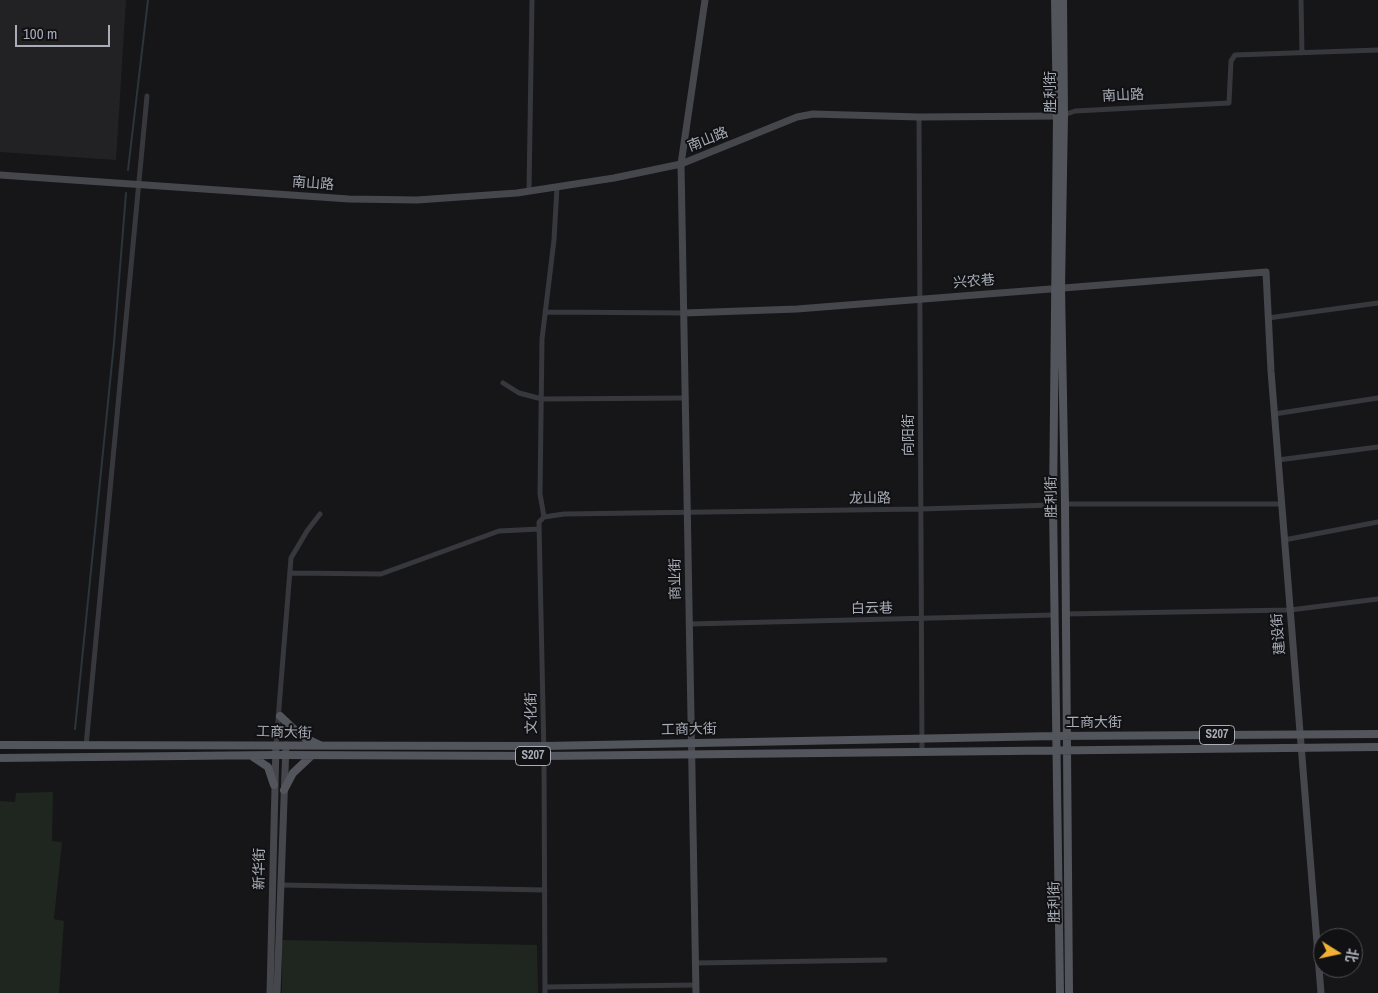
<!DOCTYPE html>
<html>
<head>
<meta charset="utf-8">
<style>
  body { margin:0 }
  #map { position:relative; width:1378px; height:993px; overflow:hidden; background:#161618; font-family:"Archivo Narrow","Noto Sans SC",sans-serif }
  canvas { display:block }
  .north { position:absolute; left:1313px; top:928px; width:50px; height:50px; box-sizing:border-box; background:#111113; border:1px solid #4d4f55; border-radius:50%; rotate:100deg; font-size:14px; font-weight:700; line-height:20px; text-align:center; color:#a8adb8 }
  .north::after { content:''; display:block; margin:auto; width:18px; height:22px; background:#f2b134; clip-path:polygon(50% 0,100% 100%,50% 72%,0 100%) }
  .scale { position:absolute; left:15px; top:25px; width:95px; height:22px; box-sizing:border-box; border:2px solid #a8adb8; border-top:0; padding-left:6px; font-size:15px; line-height:18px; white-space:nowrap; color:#a8adb8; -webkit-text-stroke:4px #111113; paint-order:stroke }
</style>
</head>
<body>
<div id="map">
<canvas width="1378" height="993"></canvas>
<div class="north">北</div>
<div class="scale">100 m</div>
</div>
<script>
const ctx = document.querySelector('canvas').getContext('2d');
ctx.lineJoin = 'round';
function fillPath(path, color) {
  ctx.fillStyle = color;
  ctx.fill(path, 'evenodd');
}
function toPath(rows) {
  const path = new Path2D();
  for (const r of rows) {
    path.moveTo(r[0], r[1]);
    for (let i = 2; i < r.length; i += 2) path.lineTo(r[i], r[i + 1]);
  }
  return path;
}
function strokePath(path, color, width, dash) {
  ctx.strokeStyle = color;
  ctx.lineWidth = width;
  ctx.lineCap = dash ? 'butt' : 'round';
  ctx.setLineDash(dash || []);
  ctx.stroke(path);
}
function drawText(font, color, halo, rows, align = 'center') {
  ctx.font = font + ' "Archivo Narrow","Noto Sans SC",sans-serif';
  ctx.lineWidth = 4;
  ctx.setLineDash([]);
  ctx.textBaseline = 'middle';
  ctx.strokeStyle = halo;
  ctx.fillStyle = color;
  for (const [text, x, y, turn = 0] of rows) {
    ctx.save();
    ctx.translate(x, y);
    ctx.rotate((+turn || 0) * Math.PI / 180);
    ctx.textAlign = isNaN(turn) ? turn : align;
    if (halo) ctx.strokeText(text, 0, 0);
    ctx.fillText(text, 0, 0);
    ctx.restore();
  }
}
const built = toPath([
  [0,0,126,0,116,160,0,152]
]);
const green = toPath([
  [53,792,52,841,62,842,54,919,64,921,59,993,0,993,0,801,15,802,16,793],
  [282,940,537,945,538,993,282,993]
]);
const stream = toPath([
  [128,170,148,0],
  [75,729,114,343,126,193]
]);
const street = toPath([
  [1301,0,1302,53],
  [1064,115,1075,111,1229,103,1231,61,1235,55,1378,50],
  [919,117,922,752],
  [529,191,532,0],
  [545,312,684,313],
  [1268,318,1378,303],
  [503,383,519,393,542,399,686,398],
  [1274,414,1378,398],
  [1278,460,1378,447],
  [1065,504,1281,504],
  [544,517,540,494,542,339,554,240,557,187],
  [1284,540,1378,522],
  [291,573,381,574,499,531,539,529],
  [1065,614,1290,610,1378,599],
  [689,624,1054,615],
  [276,745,291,558,307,531,320,514],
  [86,746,147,96],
  [281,885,545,890],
  [696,963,885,960],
  [545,987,696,985],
  [545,993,544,756,539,522,544,517,564,514,921,509,1053,505]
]);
const secondary = toPath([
  [0,175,349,199,417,200,517,193,614,178,681,164,797,117,813,114,919,117,1061,116],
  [684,313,797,309,1266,272,1271,371,1321,993],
  [270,993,276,745],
  [277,993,286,745],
  [696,993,681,164,705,0]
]);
const primary = toPath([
  [1055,0,1057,116,1053,505,1060,993],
  [1063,0,1064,115,1061,288,1065,504,1069,993],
  [280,716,301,736,320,745],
  [0,745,544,746,1055,736,1378,734],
  [253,757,268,767,274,785],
  [0,758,275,755,544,756,1378,747],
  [284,790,293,773,311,756]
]);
const shields = [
  [1217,735,35],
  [533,756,35]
];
const shieldNames = [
  ["S207",1217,735],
  ["S207",533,756]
];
const streetNames = [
  ["胜利街",1051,92,-90],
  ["南山路",1123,96,-3],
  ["南山路",708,140,-22],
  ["南山路",313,184,4],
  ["兴农巷",974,282,-5],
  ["向阳街",909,435,-90],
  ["胜利街",1052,497,-91],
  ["龙山路",870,499,-1],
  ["商业街",676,579,-91],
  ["白云巷",872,609,-1],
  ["建设街",1279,634,-95],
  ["文化街",532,713,-91],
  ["工商大街",1094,723],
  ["工商大街",689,730,-1],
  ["工商大街",284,733,2],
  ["新华街",260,869,-89],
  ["胜利街",1055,902,-91]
];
fillPath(built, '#222225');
fillPath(green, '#1e261f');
strokePath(stream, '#2c353c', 2);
strokePath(street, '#37383d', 5);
strokePath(secondary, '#45474d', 7);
strokePath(primary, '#53555c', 8);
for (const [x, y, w] of shields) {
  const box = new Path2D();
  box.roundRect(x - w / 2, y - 9.5, w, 19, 4);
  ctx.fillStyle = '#111113';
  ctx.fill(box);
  strokePath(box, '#a8adb8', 1);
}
drawText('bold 12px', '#a8adb8', null, shieldNames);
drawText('14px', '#a8adb8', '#111113', streetNames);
</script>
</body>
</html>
